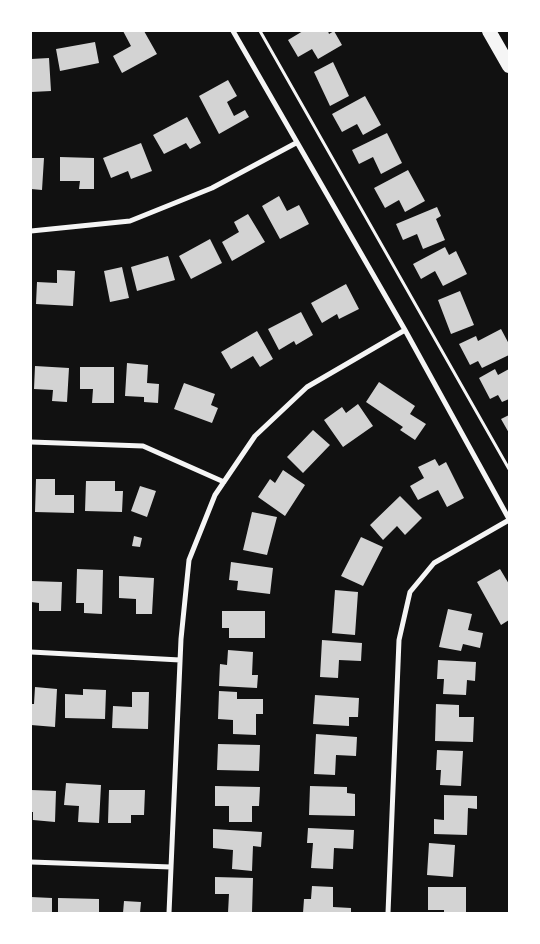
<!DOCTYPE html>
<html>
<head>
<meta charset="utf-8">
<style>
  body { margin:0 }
  #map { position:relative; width:540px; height:944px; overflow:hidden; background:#111; font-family:Helvetica,sans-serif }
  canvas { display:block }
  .frame { position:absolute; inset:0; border:32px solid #fff; pointer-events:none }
</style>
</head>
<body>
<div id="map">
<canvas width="540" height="944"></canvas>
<div class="frame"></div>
</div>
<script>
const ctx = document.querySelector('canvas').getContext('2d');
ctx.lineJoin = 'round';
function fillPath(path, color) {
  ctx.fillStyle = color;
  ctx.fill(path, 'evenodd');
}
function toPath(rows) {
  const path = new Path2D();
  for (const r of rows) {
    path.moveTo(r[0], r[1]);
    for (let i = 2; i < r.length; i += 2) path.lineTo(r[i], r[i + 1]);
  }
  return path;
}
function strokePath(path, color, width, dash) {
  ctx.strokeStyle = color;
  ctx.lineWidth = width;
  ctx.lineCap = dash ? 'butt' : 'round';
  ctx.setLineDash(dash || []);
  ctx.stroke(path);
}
const building = toPath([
  [123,31,144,31,157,54,122,73,113,56,131,46],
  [303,31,328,31,329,34,334,31,342,45,318,59,312,49,298,57,288,40],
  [95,42,99,63,60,71,56,49],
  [49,58,51,91,31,92,31,59],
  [333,62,349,96,330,106,314,72],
  [228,80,237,96,227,102,234,116,245,110,249,117,219,134,199,96],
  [365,96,381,125,363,135,357,124,342,132,332,114],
  [187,117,201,143,190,149,186,143,164,154,153,135],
  [387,133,402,163,381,174,373,157,359,164,352,150],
  [141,143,152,171,131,179,128,171,111,178,103,158],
  [60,157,94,158,94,189,79,189,80,181,60,181],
  [31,158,44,158,42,190,31,189],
  [408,170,425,201,405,212,399,200,385,208,374,188],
  [279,196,287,211,299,205,309,224,280,239,262,206],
  [437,207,441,216,436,219,445,240,423,249,417,234,403,240,396,224],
  [248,214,265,242,232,261,222,242,239,232,234,222],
  [210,239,222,263,191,279,179,256],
  [445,247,449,255,456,251,467,274,443,286,435,271,421,279,413,264],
  [168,256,175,280,137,291,131,267],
  [122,267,129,298,110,302,104,271],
  [57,270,75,271,73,306,36,304,37,282,57,283],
  [346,284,359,309,339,319,337,314,322,323,311,303],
  [460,291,474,325,451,334,438,300],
  [301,312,313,335,296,345,294,341,279,350,268,329],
  [501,329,509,344,509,355,482,368,478,361,470,365,459,344,476,336,478,341],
  [257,331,273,359,260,367,253,356,231,369,221,352],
  [127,363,148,365,147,383,159,384,158,403,144,402,144,397,125,396],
  [35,366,69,368,67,402,52,401,53,390,34,389],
  [80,367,114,367,114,403,92,403,93,389,80,389],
  [495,369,498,375,509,369,509,399,502,402,498,395,490,399,479,378],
  [379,382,415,406,410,414,426,424,415,440,400,430,403,427,366,402],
  [184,383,215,394,211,405,218,408,212,423,174,409],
  [358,404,373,426,343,447,324,420,342,407,346,413],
  [509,415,509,433,501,419],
  [313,430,330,445,303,473,287,457],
  [435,459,439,466,446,462,464,498,447,507,438,490,418,500,410,486,424,478,418,467],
  [283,470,305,485,285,516,258,497,270,479,275,483],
  [36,479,55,479,55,495,74,495,74,513,35,512],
  [86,481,115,481,115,491,123,491,122,512,85,511],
  [140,486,156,491,147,517,131,511],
  [400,496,422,518,405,535,397,526,383,540,370,525],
  [252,512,277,517,267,555,243,550],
  [134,536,142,538,140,547,132,546],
  [361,537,383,547,363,586,341,576],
  [231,562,273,568,270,594,237,590,238,581,229,580],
  [77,569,103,570,102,614,84,613,84,603,76,603],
  [500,569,509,584,509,620,501,625,477,582],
  [119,576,154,578,152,614,136,614,136,599,119,598],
  [31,581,62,582,61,611,39,611,39,603,31,602],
  [335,590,358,592,355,635,332,633],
  [448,609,472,614,468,630,483,633,480,648,463,644,461,651,439,647],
  [222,611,265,611,265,638,229,638,229,628,222,628],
  [322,640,362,643,361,661,339,660,338,678,320,677],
  [228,650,253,652,252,675,258,675,257,688,219,686,220,664,227,665],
  [438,660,476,662,475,681,467,680,466,695,443,694,444,679,437,679],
  [35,687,57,689,55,727,31,725,31,704,34,704],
  [83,689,106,690,105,719,65,718,65,694,83,695],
  [219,691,237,692,237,699,263,699,263,714,256,714,256,735,233,734,233,720,218,719],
  [132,692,149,692,148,729,112,728,113,706,132,707],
  [315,695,359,698,358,717,349,717,349,726,313,724],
  [436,704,459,705,459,717,474,717,473,742,435,741],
  [316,734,357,737,356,756,336,755,335,775,314,774],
  [218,744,260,745,259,771,217,770],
  [437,750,463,751,461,786,440,785,441,770,436,770],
  [66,783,101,785,99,823,78,822,79,806,64,805],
  [215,786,260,787,259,806,252,806,252,822,229,822,229,806,215,806],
  [310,786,347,787,347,793,355,794,355,816,309,815],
  [31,790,56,791,55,822,33,820,33,812,31,812],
  [109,790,145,790,144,815,131,815,131,823,108,823],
  [444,795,477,796,477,809,468,808,467,835,434,834,434,819,444,820],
  [308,828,354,830,353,849,334,848,333,869,311,868,313,843,307,843],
  [213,829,262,832,261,847,253,846,252,871,232,869,233,850,213,848],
  [429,843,455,845,453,877,427,875],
  [215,877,253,878,252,913,228,913,229,894,215,894],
  [312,886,333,887,333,907,351,908,351,913,303,913,304,899,311,899],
  [428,887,466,887,466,913,444,913,444,910,428,910],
  [31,897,52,898,52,913,31,913],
  [58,898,99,899,99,913,58,913],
  [124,901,141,902,140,913,123,913]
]);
const path = toPath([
  [260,31,509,469]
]);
const minor = toPath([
  [233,31,405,330,509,519],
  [31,231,130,221,212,188,296,143],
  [31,442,143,446,224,482],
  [31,652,180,660],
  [31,862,171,867],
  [169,913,181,639,189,560,215,495,255,436,307,387,405,330],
  [388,913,399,640,410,592,434,563,509,520]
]);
const motorway = toPath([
  [489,31,509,66]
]);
fillPath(building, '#d3d3d3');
strokePath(path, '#f5f5f5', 3);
strokePath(minor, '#f5f5f5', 5);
strokePath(motorway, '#f5f5f5', 14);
</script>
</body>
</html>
